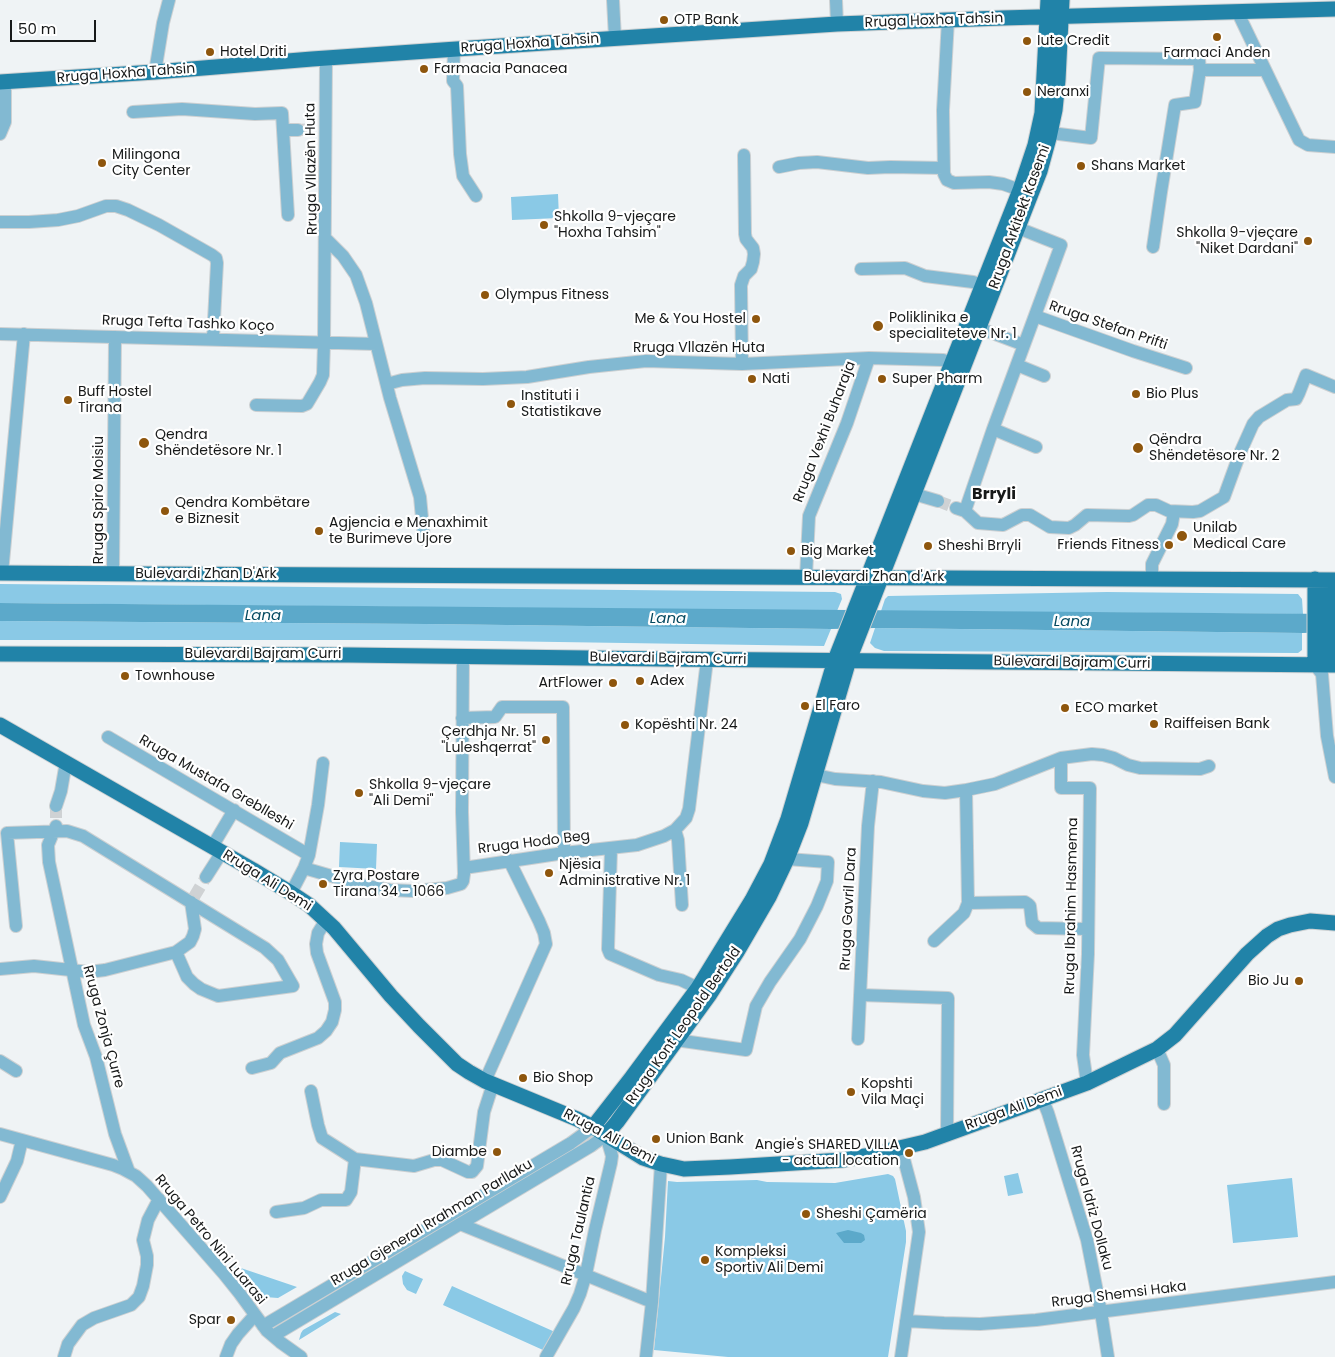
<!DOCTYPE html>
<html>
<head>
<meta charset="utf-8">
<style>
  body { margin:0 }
  #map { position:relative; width:1335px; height:1357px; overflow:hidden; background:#eff3f5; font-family:Poppins,sans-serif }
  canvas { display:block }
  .scale { position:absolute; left:10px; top:20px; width:86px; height:22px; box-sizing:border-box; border:2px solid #171919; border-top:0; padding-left:6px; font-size:15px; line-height:18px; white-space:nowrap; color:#171919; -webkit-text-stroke:4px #fff; paint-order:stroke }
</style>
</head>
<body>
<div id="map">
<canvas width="1335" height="1357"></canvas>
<div class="scale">50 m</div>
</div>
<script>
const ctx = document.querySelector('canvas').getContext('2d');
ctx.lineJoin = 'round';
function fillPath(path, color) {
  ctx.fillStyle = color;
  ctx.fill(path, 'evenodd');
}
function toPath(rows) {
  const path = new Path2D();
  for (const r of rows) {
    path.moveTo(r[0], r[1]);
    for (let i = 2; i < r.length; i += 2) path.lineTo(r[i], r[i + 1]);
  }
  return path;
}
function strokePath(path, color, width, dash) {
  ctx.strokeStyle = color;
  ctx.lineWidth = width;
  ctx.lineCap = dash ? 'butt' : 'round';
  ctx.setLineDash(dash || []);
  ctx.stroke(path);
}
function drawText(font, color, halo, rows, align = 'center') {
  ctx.font = font + ' Poppins,sans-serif';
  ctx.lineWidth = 4.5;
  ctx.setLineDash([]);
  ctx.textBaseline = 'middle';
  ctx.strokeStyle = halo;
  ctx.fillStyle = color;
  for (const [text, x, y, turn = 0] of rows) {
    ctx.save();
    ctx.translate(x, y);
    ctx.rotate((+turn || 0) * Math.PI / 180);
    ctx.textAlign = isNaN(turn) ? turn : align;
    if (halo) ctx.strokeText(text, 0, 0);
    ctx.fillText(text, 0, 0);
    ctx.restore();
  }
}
const green = toPath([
  [558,194,559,218,512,220,511,197],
  [0,584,835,592,841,594,842,599,837,611,0,603],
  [1107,592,1298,594,1302,599,1303,614,881,611,885,599,888,596],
  [0,621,425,624,831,629,824,646,426,640,0,640],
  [875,628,1302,633,1302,650,1298,653,884,651,875,648,870,643],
  [340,842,377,844,376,869,339,867],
  [1018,1173,1023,1193,1008,1196,1004,1176],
  [888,1174,893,1176,895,1179,906,1231,906,1242,888,1357,728,1357,654,1350,665,1237,668,1181,677,1182,757,1180,767,1182,835,1183],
  [1292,1178,1298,1237,1233,1243,1227,1185],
  [232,1265,297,1287,278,1298,265,1297,256,1291],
  [405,1271,423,1279,416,1294,407,1290,403,1284,402,1276],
  [452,1286,555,1332,543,1350,443,1305],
  [335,1312,341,1314,299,1340,301,1333,303,1330]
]);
const water = toPath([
  [0,603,1335,614,1335,632,1302,633,875,628,831,629,425,624,0,621],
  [848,1230,861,1233,864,1235,865,1240,861,1243,844,1243,836,1233]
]);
const minorTunnel = toPath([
  [298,130,316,129],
  [938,501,956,508],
  [56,806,56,826],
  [194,897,206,877]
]);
const minor = toPath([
  [613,0,615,38],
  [836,0,837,24],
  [1237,11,1299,140,1308,145,1335,147],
  [948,20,943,110,944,174,947,180,954,183,989,182,1003,184,1020,190],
  [454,50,453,81,457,86,460,154,463,176,476,196],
  [155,72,163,23,169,0],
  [133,112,182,109,255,114,282,113,288,215],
  [283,130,298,130],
  [1051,133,1091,138,1099,58,1199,59,1200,70,1265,70],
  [0,134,5,122,5,82],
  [779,167,799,163,817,162,868,168,890,167,944,168],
  [0,222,29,222,58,220,78,216,106,206,116,206,128,210,159,225,212,255,216,258,217,263,213,339],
  [325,238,343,256,356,275,366,303,390,398,420,497,424,539],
  [1153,247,1161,192,1175,105,1195,102,1200,70],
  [861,269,905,268,925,276,973,282,982,285],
  [1035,316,1133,351,1186,368],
  [979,328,1024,345],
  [0,334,376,344],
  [742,364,741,285,744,276,751,269,753,262,754,254,753,248,746,239,745,234,744,155],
  [1017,365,1044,376],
  [387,384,402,380,425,378,483,379,527,377,589,367,646,361,742,364,869,358,943,360,952,363],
  [256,405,302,406,307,404,310,399,320,382,323,375,324,343,326,59],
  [993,429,1036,447],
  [914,494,938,501],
  [956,508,965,511,978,523,1003,525,1022,515,1030,515,1050,527,1069,528,1075,525,1087,515,1129,516,1133,515,1148,505,1156,505,1169,511,1193,512,1200,511,1224,497,1240,453,1253,424,1259,417,1287,400,1296,399,1299,393,1306,375,1335,387],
  [965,511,993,429,1061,245,1018,228],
  [2,573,24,334],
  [113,574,115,337],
  [806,577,809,516,847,423,869,358],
  [1152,579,1152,564,1172,524,1174,512],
  [1315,665,1322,674,1327,736,1335,777],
  [462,718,495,717,502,707,563,707,564,853],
  [108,737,309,855],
  [1061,758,1061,788,1090,788,1088,954,1083,1055,1087,1083],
  [816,775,835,779,881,782,923,791,945,793,966,790,995,784,1061,758,1092,754,1103,755,1114,758,1128,765,1140,768,1200,769,1209,766],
  [56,806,61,791,66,762],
  [56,826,48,845,49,862,84,1025,96,1057,115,1134,129,1172],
  [675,830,678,840,682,905],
  [212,847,234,810],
  [611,849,608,949,610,954,659,975,681,980,698,988],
  [304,868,366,886,390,890,413,891,447,888,461,884,463,881,464,874,462,812,463,656],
  [464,868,564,853,637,845,664,836,675,830,686,818,689,809,707,660],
  [206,877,222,852],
  [291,893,304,868,309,855,318,805,323,763],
  [968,903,1025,902,1028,904,1030,906,1032,923,1038,928,1088,929],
  [16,926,7,833,67,831,83,836,265,948,278,960,293,986,218,996,201,989,194,984,187,977,176,952],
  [934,941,964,913,968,903,966,790],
  [0,969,34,966,89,972,105,970,176,952,190,942,193,936,195,929,191,902],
  [860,995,948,998,947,1134],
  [858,1039,868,826,873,781],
  [676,1040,746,1050,756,1006,770,982,800,939,817,906,827,881,828,862,787,859],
  [1157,1049,1164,1065,1164,1104],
  [0,1061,16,1071],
  [252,1068,271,1063,280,1053,318,1038,326,1031,332,1022,335,1010,335,1002,317,953,316,944,318,933,326,920],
  [485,1081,546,944,544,933,539,921,509,860],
  [311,1091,318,1125,322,1138,355,1159,414,1166,434,1160,442,1160,468,1172,472,1172,477,1166,484,1112,493,1084],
  [1042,1098,1048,1113,1087,1240,1101,1312,1108,1357],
  [0,1134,113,1165,123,1169,136,1176,147,1186,224,1274,240,1294,267,1331,280,1342,301,1357],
  [0,1197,17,1161,22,1140],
  [276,1212,304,1208,321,1200,346,1200,351,1192,355,1159],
  [460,1224,652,1302],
  [906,1321,944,1323,980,1324,1036,1320,1335,1282],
  [263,1326,571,1143,593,1127],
  [273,1336,460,1224,591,1146,606,1135,612,1156,611,1163,595,1230,586,1274,580,1294,574,1308,546,1357],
  [64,1357,68,1344,82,1325,94,1318,131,1305,139,1297,143,1286,147,1265,147,1256,143,1240,148,1220,159,1199],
  [226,1357,231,1344,238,1334,255,1315],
  [646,1357,652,1302,661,1164],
  [901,1357,919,1232,914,1197,901,1148]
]);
const major = toPath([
  [0,82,155,72,312,59,529,44,837,24,1002,18,1335,9],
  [0,573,146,574,1335,580],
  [1315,579,1315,665],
  [0,654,349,655,665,659,1335,665],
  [1329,665,1330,580],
  [0,725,253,870,291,893,309,905,334,928,391,996,419,1026,457,1064,469,1072,485,1081,577,1119,593,1127,643,1158,661,1164,675,1167,684,1169,730,1167,843,1160,865,1156,925,1142,1087,1083,1157,1049,1175,1035,1247,954,1267,936,1278,929,1290,925,1310,921,1335,923],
  [593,1127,632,1077,698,988,752,900,771,864,788,819,835,660,1020,190,1035,145,1042,113,1048,0],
  [606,1135,617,1122,710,994,737,952,769,897,787,859,801,823,849,660,1040,171,1049,138,1055,110,1058,80,1062,0]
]);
const markers = [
  [664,20,5,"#8e560d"],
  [1217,37,5,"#8e560d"],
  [1027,41,5,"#8e560d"],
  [210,52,5,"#8e560d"],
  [424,69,5,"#8e560d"],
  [1027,92,5,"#8e560d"],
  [102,163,5,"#8e560d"],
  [1081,166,5,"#8e560d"],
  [544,225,5,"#8e560d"],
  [1308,241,5,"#8e560d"],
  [485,295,5,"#8e560d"],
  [756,319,5,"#8e560d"],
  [878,326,6,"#8e560d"],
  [752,379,5,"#8e560d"],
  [882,379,5,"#8e560d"],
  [1136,394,5,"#8e560d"],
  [68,400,5,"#8e560d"],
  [511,404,5,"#8e560d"],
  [144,443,6,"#8e560d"],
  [1138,448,6,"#8e560d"],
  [165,511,5,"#8e560d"],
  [319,531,5,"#8e560d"],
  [1182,536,6,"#8e560d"],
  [1169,545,5,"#8e560d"],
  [928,546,5,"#8e560d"],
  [791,551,5,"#8e560d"],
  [125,676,5,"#8e560d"],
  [640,681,5,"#8e560d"],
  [613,683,5,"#8e560d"],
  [805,706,5,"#8e560d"],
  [1065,708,5,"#8e560d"],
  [1154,724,5,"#8e560d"],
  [625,725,5,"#8e560d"],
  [546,740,5,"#8e560d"],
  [359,793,5,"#8e560d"],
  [549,873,5,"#8e560d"],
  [323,884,5,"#8e560d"],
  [1299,981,5,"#8e560d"],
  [523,1078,5,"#8e560d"],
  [851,1092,5,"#8e560d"],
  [656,1139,5,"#8e560d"],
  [497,1152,5,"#8e560d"],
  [909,1153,5,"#8e560d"],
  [806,1214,5,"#8e560d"],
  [705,1260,5,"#8e560d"],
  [231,1320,5,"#8e560d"]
];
const poiNames = [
  ["OTP Bank",674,20],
  ["Iute Credit",1037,41],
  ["Hotel Driti",220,52],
  ["Farmaci Anden",1217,53,"center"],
  ["Farmacia Panacea",434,69],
  ["Neranxi",1037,92],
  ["Milingona",112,155],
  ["City Center",112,171],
  ["Shans Market",1091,166],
  ["Shkolla 9-vjeçare",554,217],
  ["\"Hoxha Tahsim\"",554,233],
  ["Shkolla 9-vjeçare",1298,233,"right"],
  ["\"Niket Dardani\"",1298,249,"right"],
  ["Olympus Fitness",495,295],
  ["Poliklinika e",889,318],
  ["specialiteteve Nr. 1",889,334],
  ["Me & You Hostel",746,319,"right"],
  ["Nati",762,379],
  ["Super Pharm",892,379],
  ["Buff Hostel",78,392],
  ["Tirana",78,408],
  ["Bio Plus",1146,394],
  ["Instituti i",521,396],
  ["Statistikave",521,412],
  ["Qendra",155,435],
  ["Shëndetësore Nr. 1",155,451],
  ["Qëndra",1149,440],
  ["Shëndetësore Nr. 2",1149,456],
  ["Qendra Kombëtare",175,503],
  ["e Biznesit",175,519],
  ["Agjencia e Menaxhimit",329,523],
  ["te Burimeve Ujore",329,539],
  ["Unilab",1193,528],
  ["Medical Care",1193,544],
  ["Friends Fitness",1159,545,"right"],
  ["Sheshi Brryli",938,546],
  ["Big Market",801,551],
  ["Townhouse",135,676],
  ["Adex",650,681],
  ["ArtFlower",603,683,"right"],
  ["El Faro",815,706],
  ["ECO market",1075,708],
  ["Raiffeisen Bank",1164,724],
  ["Kopështi Nr. 24",635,725],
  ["Çerdhja Nr. 51",536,732,"right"],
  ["\"Luleshqerrat\"",536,748,"right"],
  ["Shkolla 9-vjeçare",369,785],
  ["\"Ali Demi\"",369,801],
  ["Njësia",559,865],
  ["Administrative Nr. 1",559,881],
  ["Zyra Postare",333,876],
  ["Tirana 34 - 1066",333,892],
  ["Bio Ju",1289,981,"right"],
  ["Bio Shop",533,1078],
  ["Kopshti",861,1084],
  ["Vila Maçi",861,1100],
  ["Union Bank",666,1139],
  ["Angie's SHARED VILLA",899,1145,"right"],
  ["- actual location",899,1161,"right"],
  ["Diambe",487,1152,"right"],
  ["Sheshi Çamëria",816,1214],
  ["Kompleksi",715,1252],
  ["Sportiv Ali Demi",715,1268],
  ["Spar",221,1320,"right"]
];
const streetNames = [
  ["Rruga Hoxha Tahsin",934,21,-2],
  ["Rruga Hoxha Tahsin",530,44,-4],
  ["Rruga Hoxha Tahsin",126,74,-4],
  ["Rruga Vllazën Huta",312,169,-91],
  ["Rruga Arkitekt Kasemi",1020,217,-70],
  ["Rruga Tefta Tashko Koço",188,324,2],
  ["Rruga Stefan Prifti",1108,326,19],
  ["Rruga Vllazën Huta",699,348],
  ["Rruga Vexhi Buharaja",825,432,-69],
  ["Rruga Spiro Moisiu",99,500,-90],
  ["Bulevardi Zhan D'Ark",206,574],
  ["Bulevardi Zhan d'Ark",874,577],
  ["Bulevardi Bajram Curri",263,654],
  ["Bulevardi Bajram Curri",668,659,1],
  ["Bulevardi Bajram Curri",1072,663,1],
  ["Rruga Mustafa Greblleshi",216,783,30],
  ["Rruga Hodo Beg",534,843,-7],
  ["Rruga Ali Demi",267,881,32],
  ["Rruga Ibrahim Hasmema",1072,906,-89],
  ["Rruga Gavril Dara",849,909,-87],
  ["Rruga Kont Leopold Bertold",684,1026,-55],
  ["Rruga Zonja Çurre",103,1027,75],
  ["Rruga Ali Demi",1014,1109,-20],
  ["Rruga Ali Demi",609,1137,28],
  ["Rruga Idriz Dollaku",1091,1208,75],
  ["Rruga Gjeneral Rrahman Parllaku",432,1223,-31],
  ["Rruga Taulantia",579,1231,-77],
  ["Rruga Petro Nini Luarasi",210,1240,50],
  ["Rruga Shemsi Haka",1119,1295,-7]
];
const waterNames = [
  ["Lana",263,616],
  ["Lana",668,619],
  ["Lana",1072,622]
];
const quarterNames = [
  ["Brryli",994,495]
];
fillPath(green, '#8ac9e6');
fillPath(water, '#5ca9ca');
strokePath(minorTunnel, '#cfd2d4', 12, [12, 6]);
strokePath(minor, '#ccd0d2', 14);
strokePath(major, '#ccd0d2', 17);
strokePath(minor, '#82b9d2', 12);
strokePath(major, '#2183a8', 15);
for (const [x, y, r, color] of markers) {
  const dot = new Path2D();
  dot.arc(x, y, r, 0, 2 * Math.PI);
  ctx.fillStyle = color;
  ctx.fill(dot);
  strokePath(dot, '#fff', 2);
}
drawText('14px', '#171919', '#fff', poiNames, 'left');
drawText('14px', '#171919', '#fff', streetNames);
drawText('italic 15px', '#044960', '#fff', waterNames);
drawText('bold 16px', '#171919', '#fff', quarterNames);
</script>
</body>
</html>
